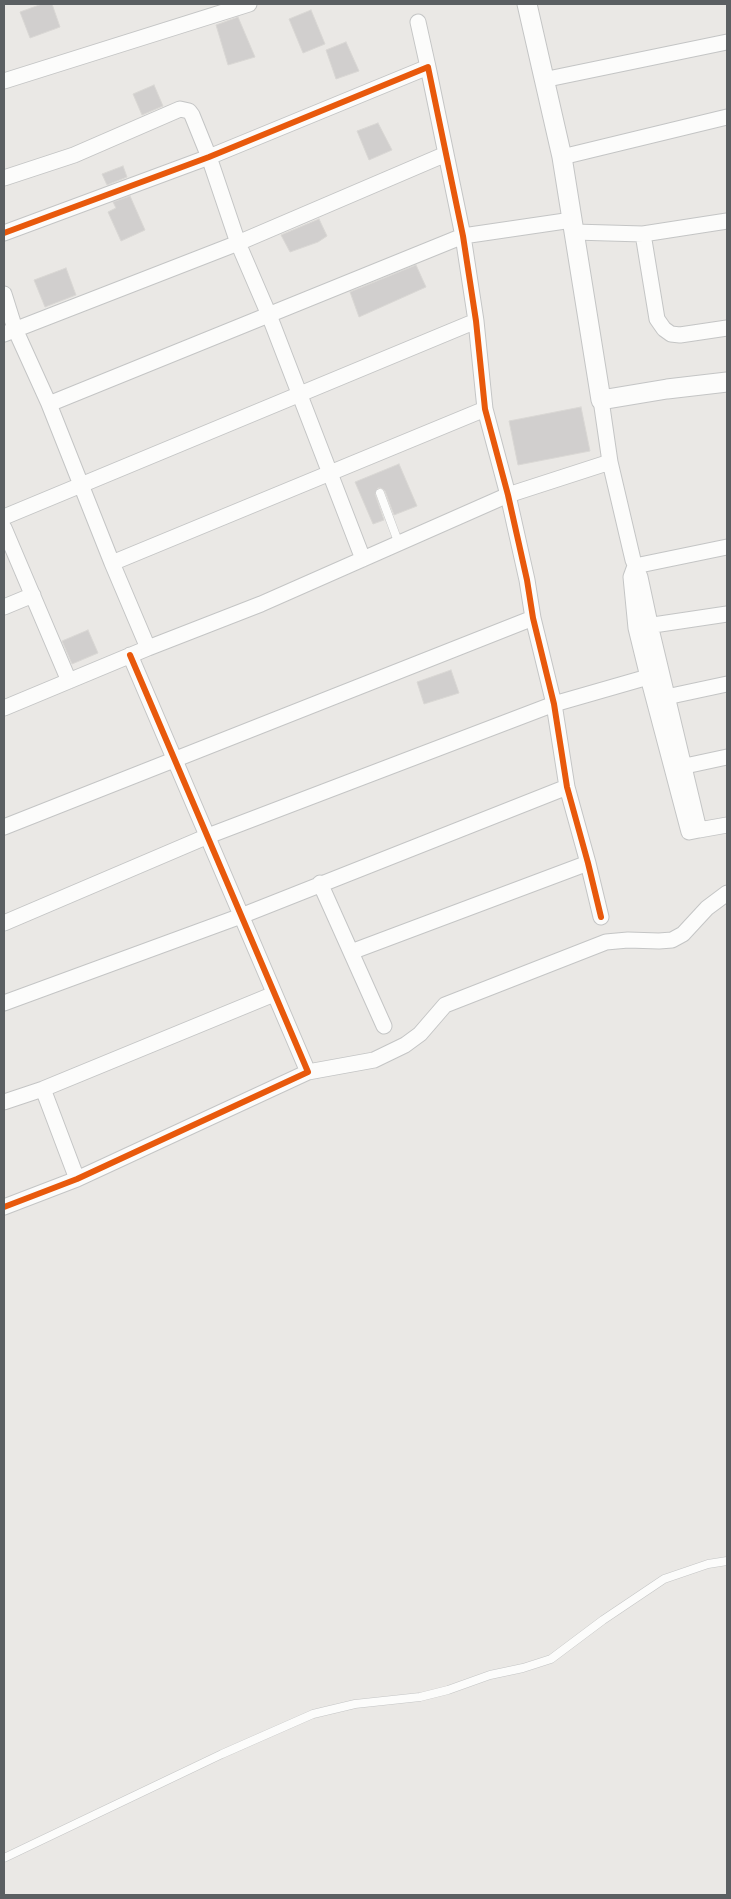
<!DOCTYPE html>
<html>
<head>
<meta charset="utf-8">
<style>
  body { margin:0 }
  #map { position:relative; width:731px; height:1899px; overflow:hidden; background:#eae8e5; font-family:"PT Sans Narrow",sans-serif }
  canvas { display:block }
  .frame { position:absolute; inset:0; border:5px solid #5b5f62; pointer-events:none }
</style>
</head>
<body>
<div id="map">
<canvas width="731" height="1899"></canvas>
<div class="frame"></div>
</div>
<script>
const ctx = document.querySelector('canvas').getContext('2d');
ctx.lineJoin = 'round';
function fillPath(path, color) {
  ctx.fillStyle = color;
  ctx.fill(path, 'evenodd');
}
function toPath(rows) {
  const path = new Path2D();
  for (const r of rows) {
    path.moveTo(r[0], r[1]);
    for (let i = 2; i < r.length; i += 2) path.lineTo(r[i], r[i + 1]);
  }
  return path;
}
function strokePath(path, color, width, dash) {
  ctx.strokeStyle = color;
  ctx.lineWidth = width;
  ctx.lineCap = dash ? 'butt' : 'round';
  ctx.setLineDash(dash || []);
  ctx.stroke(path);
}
const building = toPath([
  [42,4,52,4,60,27,30,38,20,12,42,4],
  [311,10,325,44,303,53,289,19,311,10],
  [238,17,255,57,228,65,216,25,238,17],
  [346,42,359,71,336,79,326,50,346,42],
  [154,85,163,106,142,115,133,94,154,85],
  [378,123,392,150,369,160,357,131,378,123],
  [123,166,127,177,107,185,102,174,123,166],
  [130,196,145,230,121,241,108,212,116,208,113,202,130,196],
  [319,219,327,236,318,242,290,252,281,235,319,219],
  [416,265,426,287,359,317,350,292,416,265],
  [66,268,76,295,45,307,34,280,66,268],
  [581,407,590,451,518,465,509,421,581,407],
  [399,464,417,506,394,515,385,491,381,488,378,488,375,494,384,520,373,524,355,482,399,464],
  [88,630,98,653,72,664,62,641,88,630],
  [451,670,459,693,424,704,417,682,451,670]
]);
const service = toPath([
  [380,493,399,544],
  [4,1858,222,1754,313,1714,355,1704,420,1697,448,1690,490,1675,523,1668,551,1659,603,1620,664,1579,708,1564,727,1561]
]);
const minor = toPath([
  [418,22,428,67],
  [543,80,727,42],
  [4,81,249,4],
  [562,157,727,117],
  [4,178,74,155,180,109,189,111,192,115,209,157,238,243,269,315,363,559],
  [574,232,643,234,727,221],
  [4,233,209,157,428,67,463,236,476,321,485,409,508,495,527,580,533,618,554,704,567,787,588,863,601,917],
  [643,234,657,319,664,329,671,334,680,335,727,328],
  [4,294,15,329,49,404,112,563,148,648],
  [4,334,238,243,446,154],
  [601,400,610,462,633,560,640,577,652,633,699,830,689,832,648,677,636,628,631,577,635,566],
  [49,404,463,236,572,220],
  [4,517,476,321],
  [4,528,69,681],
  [112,563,485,409],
  [635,566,727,547],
  [4,607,33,595],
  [640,627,727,614],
  [657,699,727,684],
  [4,708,148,648,261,604,508,495,610,462],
  [676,768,727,757],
  [4,827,533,618],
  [699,830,727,825],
  [320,883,384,1026],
  [4,923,208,836,554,704,648,677],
  [351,952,588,863],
  [4,1003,241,916,567,787],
  [308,1072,374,1060,405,1045,420,1034,445,1005,606,942,628,940,659,941,672,940,683,934,707,908,727,893],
  [43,1089,77,1179],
  [4,1102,43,1089,274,994],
  [4,1207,77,1179,308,1072,130,655]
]);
const tertiary = toPath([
  [527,4,562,157,601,400,667,389,727,382]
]);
const cycleway = toPath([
  [4,233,209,157,428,67,463,236,476,321,485,409,508,495,527,580,533,618,554,704,567,787,588,863,601,917],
  [4,1207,77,1179,308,1072,130,655]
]);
fillPath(building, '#d1cfce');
strokePath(building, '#d9d7d4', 1);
strokePath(service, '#c4c5c5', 9);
strokePath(minor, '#c4c5c5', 17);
strokePath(tertiary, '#c4c5c5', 21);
strokePath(service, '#fcfcfb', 8);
strokePath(minor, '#fcfcfb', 15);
strokePath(tertiary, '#fcfcfb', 19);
strokePath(cycleway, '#e8590c', 6);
</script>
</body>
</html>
